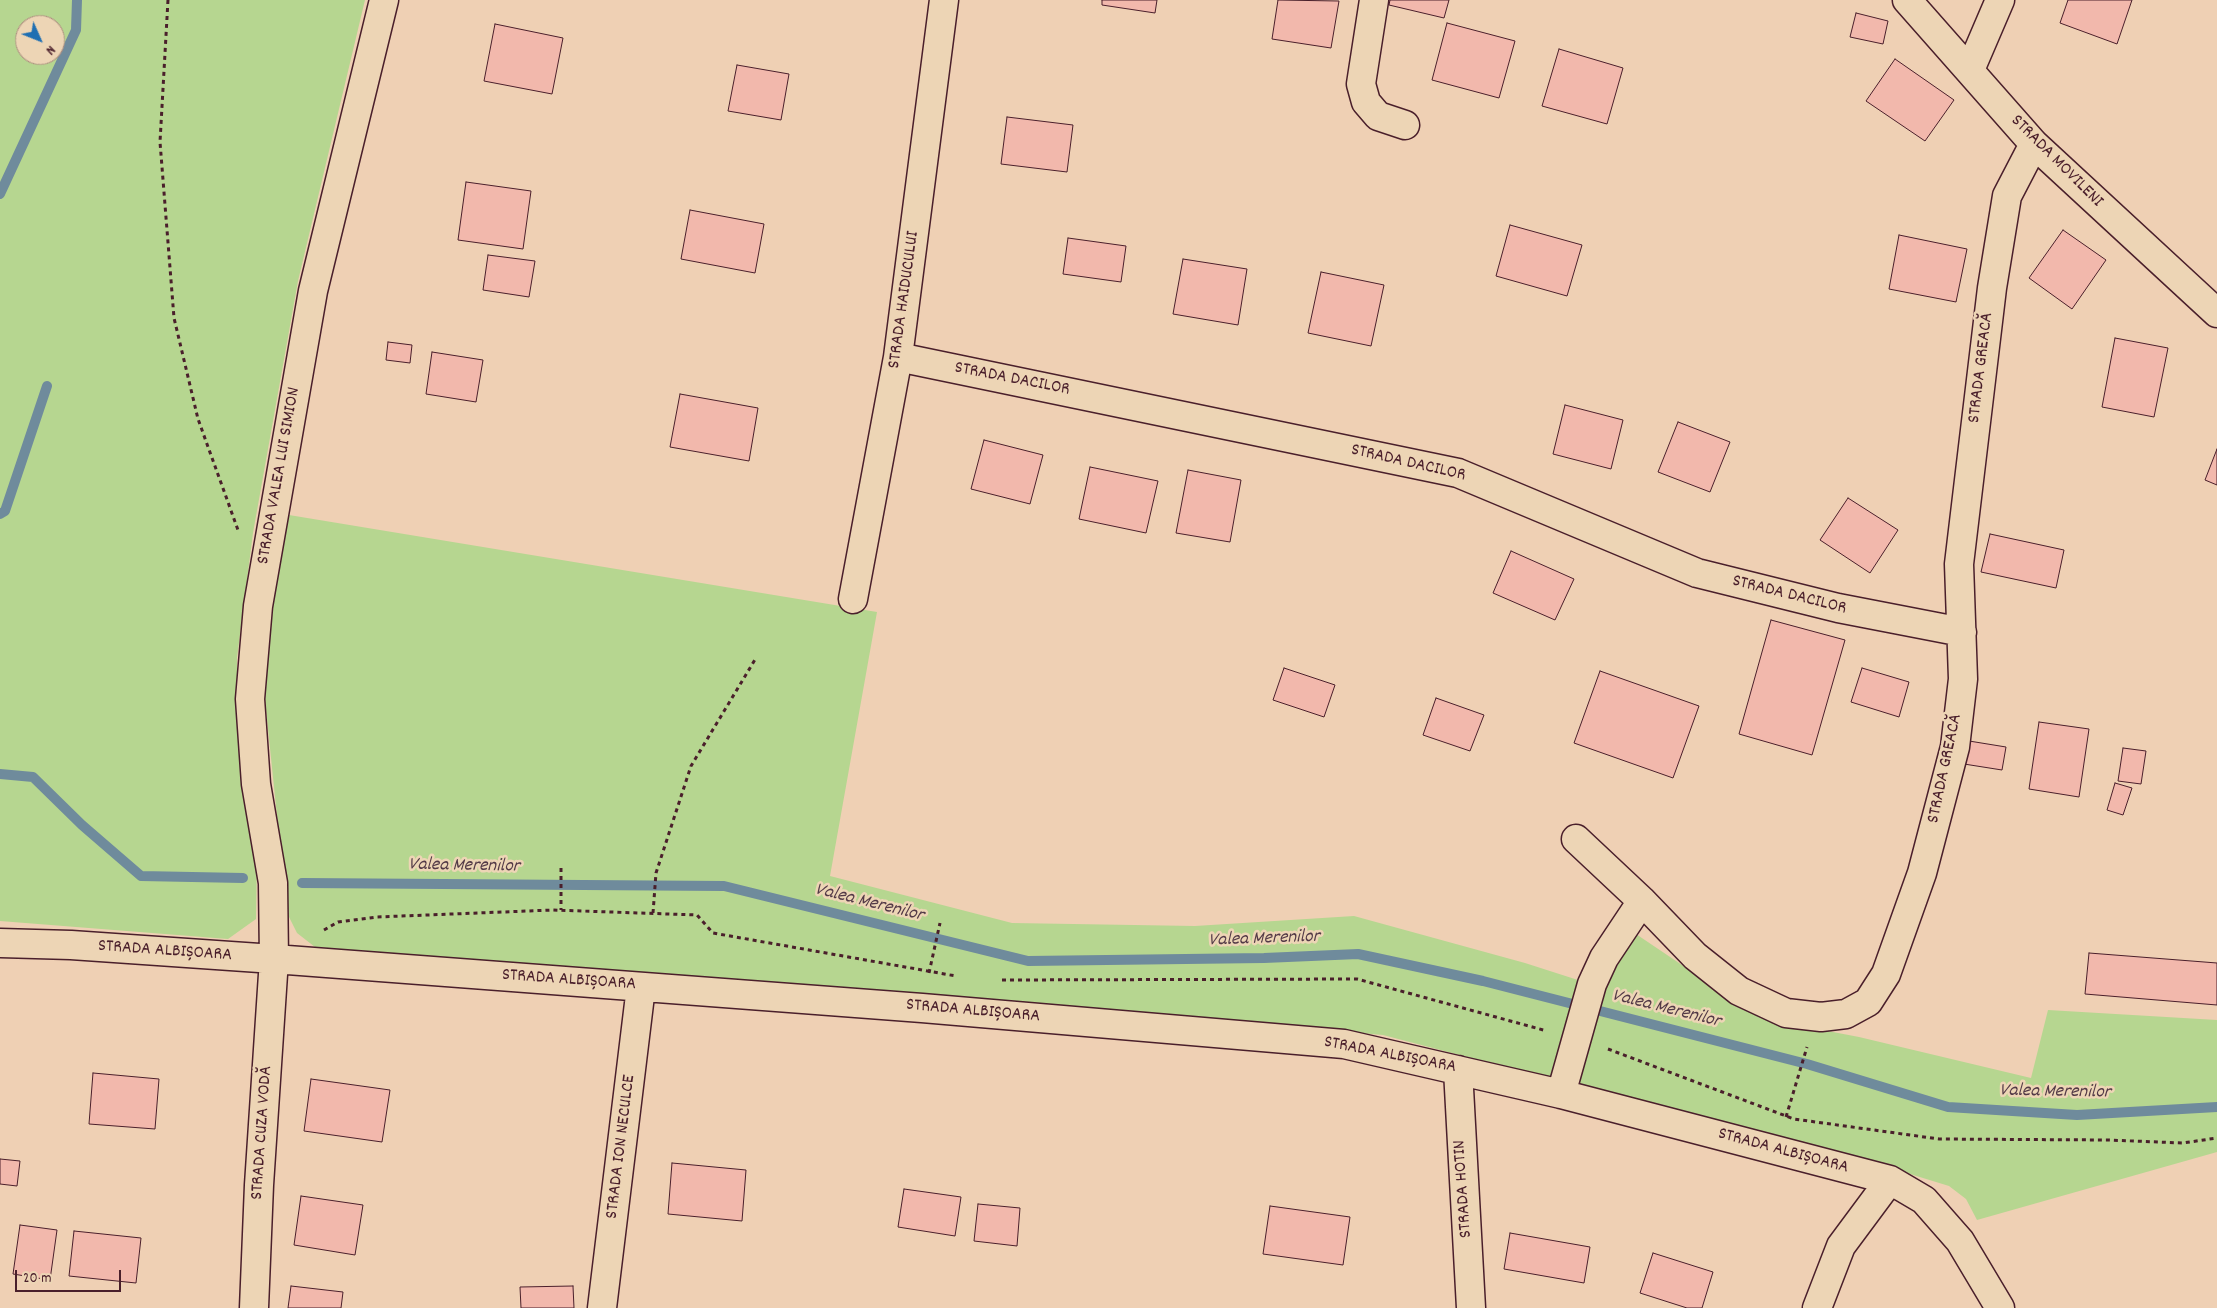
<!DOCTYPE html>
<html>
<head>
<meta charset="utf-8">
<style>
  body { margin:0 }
  #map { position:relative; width:2217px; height:1308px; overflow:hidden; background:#efd0b4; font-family:Dekko,sans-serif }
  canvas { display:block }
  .north { position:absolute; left:15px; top:15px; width:50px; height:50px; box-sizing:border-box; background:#edd5b5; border:1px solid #ac8c7e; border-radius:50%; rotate:134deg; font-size:14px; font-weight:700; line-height:20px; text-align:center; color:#4a1f2b }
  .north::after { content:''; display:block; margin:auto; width:18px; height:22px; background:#1f6fb2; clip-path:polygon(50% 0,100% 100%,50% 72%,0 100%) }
  .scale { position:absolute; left:15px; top:1270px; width:106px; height:22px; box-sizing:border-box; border:2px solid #4a1f2b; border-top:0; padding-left:6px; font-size:15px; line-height:18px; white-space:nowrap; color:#4a1f2b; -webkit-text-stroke:4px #edd5b5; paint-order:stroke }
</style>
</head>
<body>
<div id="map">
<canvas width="2217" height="1308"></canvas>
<div class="north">N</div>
<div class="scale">20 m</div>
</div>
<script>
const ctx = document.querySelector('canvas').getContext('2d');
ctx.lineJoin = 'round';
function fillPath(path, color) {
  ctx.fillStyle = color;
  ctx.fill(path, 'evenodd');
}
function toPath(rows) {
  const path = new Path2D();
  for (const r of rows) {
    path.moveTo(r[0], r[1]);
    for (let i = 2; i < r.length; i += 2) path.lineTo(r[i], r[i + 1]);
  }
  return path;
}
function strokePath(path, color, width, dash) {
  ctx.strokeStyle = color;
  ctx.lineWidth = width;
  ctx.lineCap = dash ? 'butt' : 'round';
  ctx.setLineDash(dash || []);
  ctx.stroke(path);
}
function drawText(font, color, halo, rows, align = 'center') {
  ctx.font = font + ' Dekko,sans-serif';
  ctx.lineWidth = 5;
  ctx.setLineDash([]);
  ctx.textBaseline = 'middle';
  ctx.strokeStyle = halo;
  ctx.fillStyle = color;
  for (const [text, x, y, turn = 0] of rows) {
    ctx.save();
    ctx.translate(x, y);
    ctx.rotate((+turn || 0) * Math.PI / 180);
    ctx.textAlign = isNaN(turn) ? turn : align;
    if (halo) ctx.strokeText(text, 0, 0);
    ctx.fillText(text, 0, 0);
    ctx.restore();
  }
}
const green = toPath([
  [0,0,365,0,298,281,253,533,237,658,237,716,257,859,256,919,228,939,0,921],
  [25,25,55,25,55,55,25,55],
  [289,515,877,612,830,876,1012,923,1195,926,1354,916,1525,963,1606,989,1633,932,1725,994,1786,1023,1859,1037,2031,1078,2048,1010,2217,1020,2217,1152,1977,1220,1966,1199,1949,1186,1884,1166,1383,1035,315,947,297,933,287,913,264,690,266,620]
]);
const stream = toPath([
  [0,194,76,30,77,0],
  [0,514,5,511,47,386],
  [0,774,33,777,82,825,141,876,243,878],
  [302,883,724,886,1028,961,1264,958,1358,954,1483,981,1807,1064,1948,1107,2077,1115,2217,1107]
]);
const building = toPath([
  [1102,0,1157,0,1155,13,1102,5,1102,0],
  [1278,0,1339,1,1331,48,1272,39,1278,0],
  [1390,0,1449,0,1444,18,1389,5,1390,0],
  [2068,0,2132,0,2117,44,2060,23,2068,0],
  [1856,13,1888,21,1883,44,1850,37,1856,13],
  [1447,23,1515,41,1499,98,1432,80,1447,23],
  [495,24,563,38,552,94,484,81,495,24],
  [1559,49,1623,68,1607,124,1542,106,1559,49],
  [1895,59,1954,100,1925,141,1866,101,1895,59],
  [737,65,789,74,781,120,728,111,737,65],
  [1007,117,1073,125,1067,172,1001,164,1007,117],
  [466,182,531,191,523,249,458,240,466,182],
  [690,210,764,224,755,273,681,259,690,210],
  [1510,225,1582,245,1567,296,1496,276,1510,225],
  [2063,230,2106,260,2072,309,2029,278,2063,230],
  [1899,235,1967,249,1956,302,1889,289,1899,235],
  [1068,238,1126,246,1121,282,1063,274,1068,238],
  [488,255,535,261,529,297,483,290,488,255],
  [1183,259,1247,269,1238,325,1173,314,1183,259],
  [1321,272,1384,285,1371,346,1308,333,1321,272],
  [2115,338,2168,348,2154,417,2102,407,2115,338],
  [388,342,412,345,410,363,386,360,388,342],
  [432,352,483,360,476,402,426,394,432,352],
  [680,394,758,408,749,461,670,447,680,394],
  [1565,405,1623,420,1611,469,1553,454,1565,405],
  [1678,422,1730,442,1710,492,1658,472,1678,422],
  [984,440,1043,455,1030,504,971,489,984,440],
  [2217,449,2217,485,2205,480,2217,449],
  [1090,467,1158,481,1146,533,1079,519,1090,467],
  [1188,470,1241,480,1230,542,1176,533,1188,470],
  [1848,498,1898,530,1870,573,1820,540,1848,498],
  [1990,534,2064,550,2056,588,1981,572,1990,534],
  [1511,551,1574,579,1555,620,1493,593,1511,551],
  [1771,620,1845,640,1812,755,1739,734,1771,620],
  [1284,668,1335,685,1324,717,1273,700,1284,668],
  [1862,668,1909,682,1899,717,1851,702,1862,668],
  [1600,671,1699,706,1673,778,1574,743,1600,671],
  [1436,698,1484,715,1470,751,1423,735,1436,698],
  [2039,722,2089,729,2079,797,2029,789,2039,722],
  [1969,741,2006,747,2002,770,1964,764,1969,741],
  [2123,748,2146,751,2141,784,2118,781,2123,748],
  [2115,783,2132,788,2123,815,2107,810,2115,783],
  [2089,953,2217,963,2217,1005,2085,994,2089,953],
  [93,1073,159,1079,155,1129,89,1124,93,1073],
  [311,1079,390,1090,382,1142,304,1131,311,1079],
  [0,1159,20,1161,17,1186,0,1184,0,1159],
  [672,1163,746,1170,742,1221,668,1214,672,1163],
  [904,1189,961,1197,955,1236,898,1227,904,1189],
  [301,1196,363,1205,355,1255,294,1245,301,1196],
  [978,1204,1020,1208,1017,1246,974,1241,978,1204],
  [1270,1206,1350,1217,1343,1265,1263,1254,1270,1206],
  [20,1225,57,1230,50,1280,13,1274,20,1225],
  [74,1231,141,1238,136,1283,69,1276,74,1231],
  [1510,1233,1590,1247,1584,1283,1504,1269,1510,1233],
  [1653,1253,1713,1272,1702,1308,1687,1308,1640,1293,1653,1253],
  [291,1286,343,1292,341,1308,288,1308,291,1286],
  [573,1286,574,1308,521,1308,520,1287,573,1286]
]);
const path = toPath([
  [168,0,160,142,174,318,198,419,238,530],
  [561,868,561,910],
  [653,913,656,873,691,766,756,658],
  [324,930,338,922,377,917,553,910,697,915,713,933,956,976],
  [929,973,940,923],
  [1002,980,1357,979,1547,1031],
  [1608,1049,1794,1119,1939,1139,2108,1140,2183,1143,2217,1138],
  [1786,1117,1807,1047]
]);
const minor = toPath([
  [1374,0,1361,84,1366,102,1378,116,1405,125],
  [1907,0,2034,144,2217,313],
  [1970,70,2000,0],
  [898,357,1458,473,1697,573,1838,608,1962,632],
  [853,599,898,357,944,0],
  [1576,839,1642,901,1695,956,1739,991,1786,1013,1821,1017,1846,1014,1868,1002,1886,974,1922,873,1955,747,1963,679,1959,564,1992,288,2007,196,2034,144],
  [0,943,71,945,274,959,922,1008,1344,1044,1561,1094,1890,1180,1924,1200,1960,1241,2000,1308],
  [1458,1070,1471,1308],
  [1561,1094,1592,984,1604,958,1642,901],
  [254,1308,259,1185,274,959,273,883,256,784,250,699,258,606,313,291,384,0],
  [602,1308,641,987],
  [1817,1308,1841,1246,1890,1180]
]);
const streetNames = [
  ["STRADA MOVILENI",2056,162,45],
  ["STRADA HAIDUCULUI",905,300,-82],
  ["STRADA GREACĂ",1982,368,-83],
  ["STRADA DACILOR",1012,380,11],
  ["STRADA DACILOR",1408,464,13],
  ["STRADA VALEA LUI SIMION",280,476,-80],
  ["STRADA DACILOR",1789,596,14],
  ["STRADA GREACĂ",1946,769,-78],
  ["STRADA ALBIȘOARA",165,952,4],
  ["STRADA ALBIȘOARA",569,981,4],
  ["STRADA ALBIȘOARA",973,1012,5],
  ["STRADA ALBIȘOARA",1390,1056,11],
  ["STRADA CUZA VODĂ",263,1133,-86],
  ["STRADA ION NECULCE",622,1147,-83],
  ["STRADA ALBIȘOARA",1783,1152,15],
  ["STRADA HOTIN",1464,1189,-94]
];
const waterNames = [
  ["Valea Merenilor",464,867,1],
  ["Valea Merenilor",869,904,14],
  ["Valea Merenilor",1264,940,-2],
  ["Valea Merenilor",1666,1010,14],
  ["Valea Merenilor",2055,1093,1]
];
fillPath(green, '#b6d690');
strokePath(stream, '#6f8b9c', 10);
fillPath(building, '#f2b8ac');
strokePath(building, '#4a1f2b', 1);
strokePath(minor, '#4a1f2b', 31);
strokePath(path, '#4a1f2b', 3, [4, 4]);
strokePath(minor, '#edd5b5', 28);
drawText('18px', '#4a1f2b', '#edd5b5', streetNames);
drawText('italic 19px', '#533a47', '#edd5b5', waterNames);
</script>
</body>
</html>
